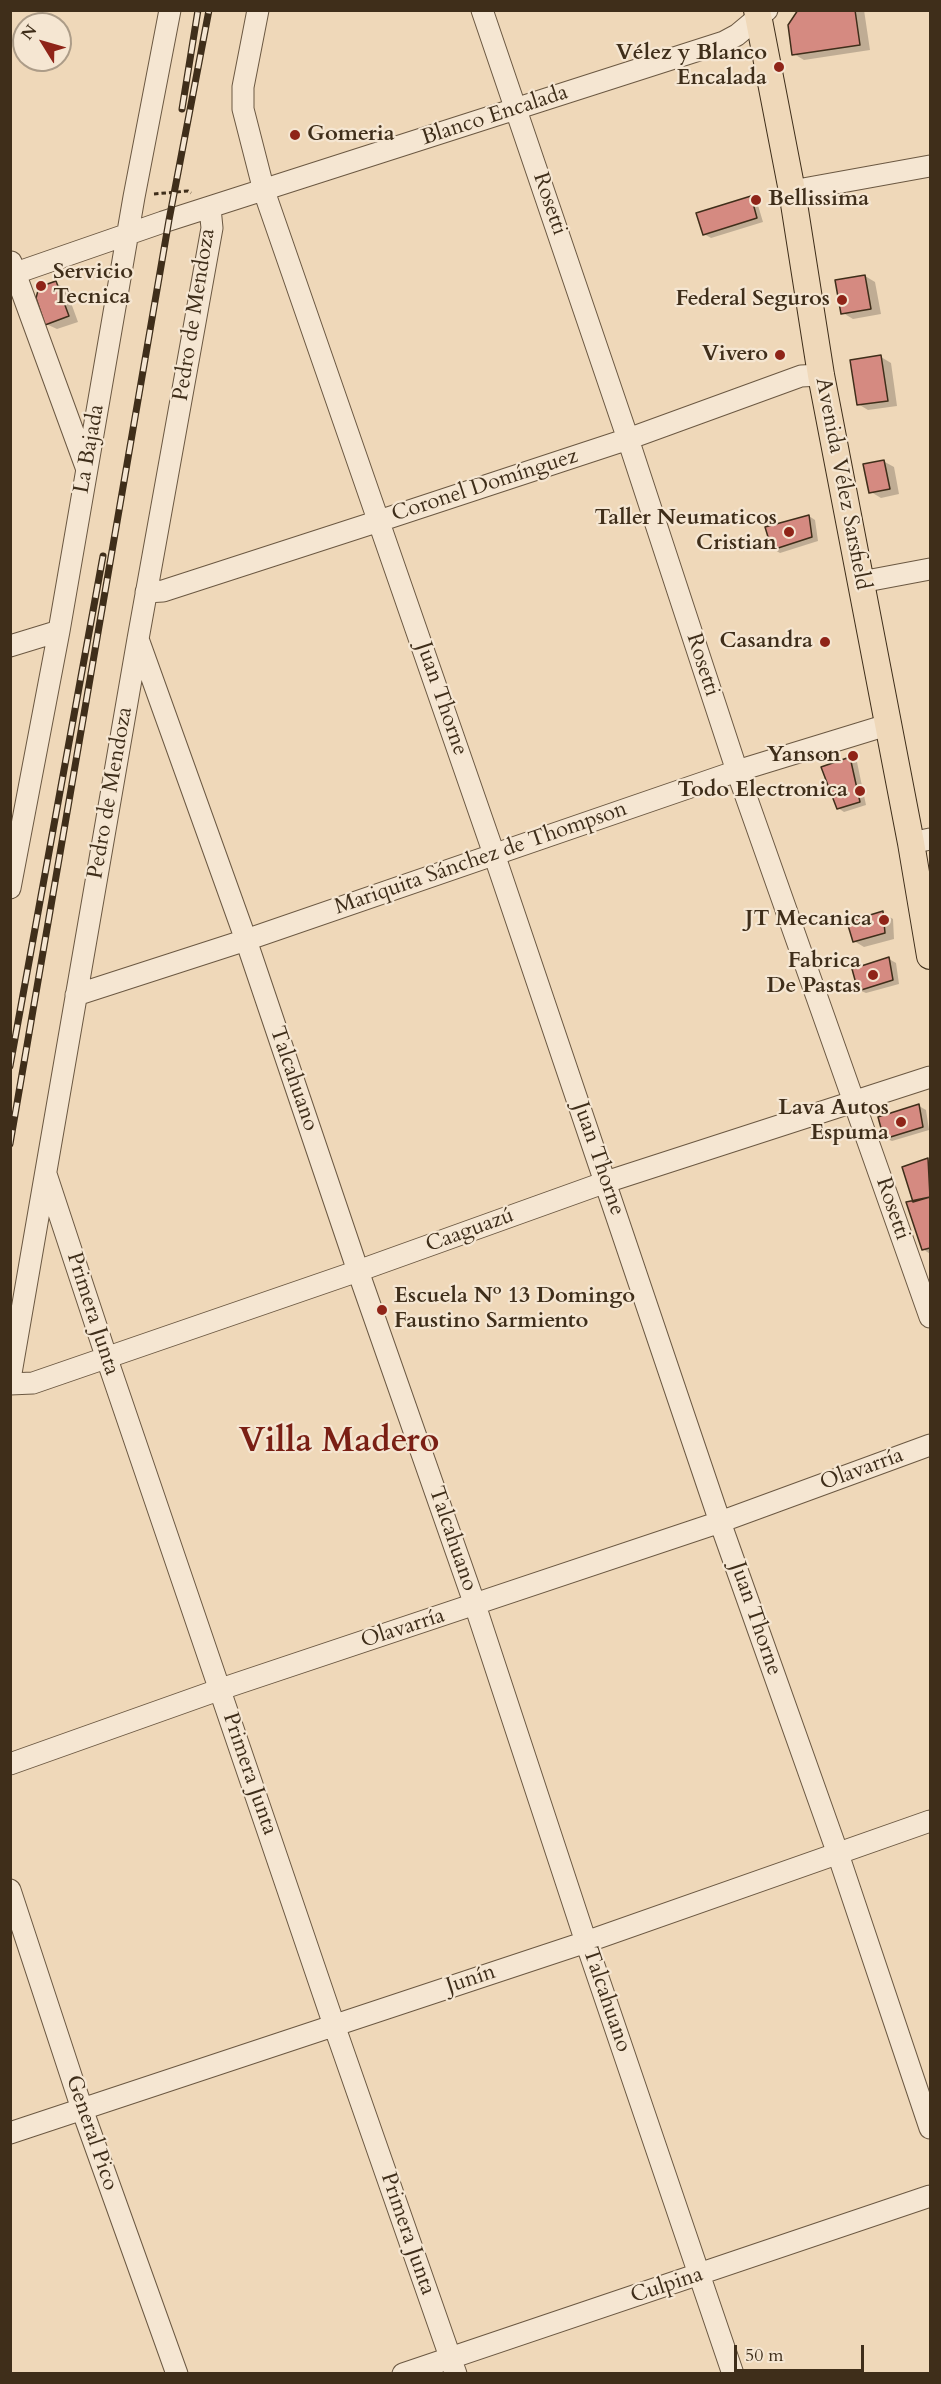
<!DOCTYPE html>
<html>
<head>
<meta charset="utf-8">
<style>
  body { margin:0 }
  #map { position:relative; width:941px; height:2384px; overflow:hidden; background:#efd8b9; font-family:Cardo,serif }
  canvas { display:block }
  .frame { position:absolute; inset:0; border:12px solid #3f2e1a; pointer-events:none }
  .north { position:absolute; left:12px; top:12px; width:60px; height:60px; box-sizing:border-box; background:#f5e6d2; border:2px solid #ac9c88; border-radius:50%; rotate:307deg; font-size:16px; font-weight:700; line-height:24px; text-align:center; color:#3f2e1a }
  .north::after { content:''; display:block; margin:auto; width:21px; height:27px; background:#8f2418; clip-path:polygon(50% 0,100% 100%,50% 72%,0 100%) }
  .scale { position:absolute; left:734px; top:2345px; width:130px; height:27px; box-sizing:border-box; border:3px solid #3f2e1a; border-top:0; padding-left:8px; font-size:18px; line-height:21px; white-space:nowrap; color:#3f2e1a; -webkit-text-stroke:4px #f5e6d2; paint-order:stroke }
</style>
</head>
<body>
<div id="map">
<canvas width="941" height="2384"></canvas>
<div class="frame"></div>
<div class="north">N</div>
<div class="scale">50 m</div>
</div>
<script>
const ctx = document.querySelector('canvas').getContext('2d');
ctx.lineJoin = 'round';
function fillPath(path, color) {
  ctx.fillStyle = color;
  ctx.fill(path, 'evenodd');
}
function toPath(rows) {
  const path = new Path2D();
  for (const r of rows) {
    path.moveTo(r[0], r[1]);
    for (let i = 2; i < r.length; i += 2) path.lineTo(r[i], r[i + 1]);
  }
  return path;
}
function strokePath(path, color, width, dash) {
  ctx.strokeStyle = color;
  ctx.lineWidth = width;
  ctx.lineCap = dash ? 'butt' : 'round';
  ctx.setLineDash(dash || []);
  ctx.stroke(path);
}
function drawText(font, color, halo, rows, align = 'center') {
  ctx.font = font + ' Cardo,serif';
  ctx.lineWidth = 4.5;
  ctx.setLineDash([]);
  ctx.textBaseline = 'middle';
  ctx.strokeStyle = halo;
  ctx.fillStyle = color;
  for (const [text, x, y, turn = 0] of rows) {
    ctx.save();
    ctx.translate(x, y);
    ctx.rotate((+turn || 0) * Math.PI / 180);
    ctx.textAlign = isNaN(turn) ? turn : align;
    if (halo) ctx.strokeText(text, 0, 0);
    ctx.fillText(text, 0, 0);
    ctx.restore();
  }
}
const shadow = toPath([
  [806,10,864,10,870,50,804,60,794,54],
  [751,198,757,202,763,222,711,238,704,234],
  [865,276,875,282,881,314,853,319,843,313],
  [56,283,66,289,78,322,57,329,46,324],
  [881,357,891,363,897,406,868,410,858,404],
  [883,461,894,467,899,494,881,498,871,492],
  [809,516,815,520,818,541,780,553,773,549],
  [850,758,857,762,866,805,844,812,838,808,823,768],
  [883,913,893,919,894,939,864,947,854,941],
  [889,959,896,963,899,984,866,993,859,990],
  [919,1106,926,1110,929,1130,892,1141,885,1138],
  [928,1160,930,1161,930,1254,923,1249,915,1202]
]);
const building = toPath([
  [798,10,855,10,860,45,792,55,788,25,798,10],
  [751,196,757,218,703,235,696,213,751,196],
  [865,275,871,309,841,314,835,280,865,275],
  [56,281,69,316,45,325,36,298,39,287,56,281],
  [881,355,888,401,857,405,850,360,881,355],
  [884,460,890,489,869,493,863,464,884,460],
  [809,515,812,537,772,550,765,527,809,515],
  [850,757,860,802,837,809,821,767,850,757],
  [883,911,885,933,853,942,847,922,883,911],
  [889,957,893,980,858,991,852,969,889,957],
  [919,1104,923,1127,884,1139,878,1117,919,1104],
  [928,1158,930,1197,913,1202,902,1167,928,1158],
  [930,1197,930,1248,922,1250,906,1202,930,1197]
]);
const path = toPath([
  [154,194,188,191,191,193]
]);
const minor = toPath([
  [258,10,243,87,243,109,264,191,494,854,720,1522,838,1854,930,2128],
  [482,10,628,439,737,771,930,1317],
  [792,191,930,166],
  [11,262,86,467],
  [10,275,163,222,724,42,737,35,767,10],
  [861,582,930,569],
  [146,592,163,591,379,521,628,439,801,376,821,375],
  [138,639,246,940,358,1271,475,1605,586,1942,733,2374],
  [10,646,59,631],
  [911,843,930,839],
  [10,888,59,631,134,197,170,10],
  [76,995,246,940,737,771,887,725],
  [46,1174,107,1359,334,2025,456,2374],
  [10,1379,138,639,212,228,210,208],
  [10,1384,33,1383,358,1271,606,1182,930,1077],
  [10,1764,221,1689,720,1522,930,1445],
  [10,1890,82,2109,177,2374],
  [10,2133,586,1942,930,1821],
  [403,2374,930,2196]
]);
const major = toPath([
  [757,10,792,191,821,375,911,843,930,956]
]);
const rail = toPath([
  [182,109,198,10],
  [10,1066,103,556],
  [10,1144,169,220,209,10]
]);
const markers = [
  [779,67,6,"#8f2418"],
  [295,135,6,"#8f2418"],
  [756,200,6,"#8f2418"],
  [41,286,6,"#8f2418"],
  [842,300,6,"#8f2418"],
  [780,355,6,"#8f2418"],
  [789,532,6,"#8f2418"],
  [825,642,6,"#8f2418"],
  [853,756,6,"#8f2418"],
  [860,791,6,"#8f2418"],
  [884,920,6,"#8f2418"],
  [873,975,6,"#8f2418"],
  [901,1122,6,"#8f2418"],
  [382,1310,6,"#8f2418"]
];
const poiNames = [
  ["Vélez y Blanco",767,54],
  ["Encalada",767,79],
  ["Gomeria",307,135,"left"],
  ["Bellissima",768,200,"left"],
  ["Servicio",53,273,"left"],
  ["Tecnica",53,298,"left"],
  ["Federal Seguros",830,300],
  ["Vivero",768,355],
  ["Taller Neumaticos",777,519],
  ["Cristian",777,544],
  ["Casandra",813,642],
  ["Yanson",841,756],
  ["Todo Electronica",848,791],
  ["JT Mecanica",872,920],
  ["Fabrica",861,962],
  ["De Pastas",861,987],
  ["Lava Autos",889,1109],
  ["Espuma",889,1134],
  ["Escuela Nº 13 Domingo",394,1297,"left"],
  ["Faustino Sarmiento",394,1322,"left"]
];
const streetNames = [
  ["Blanco Encalada",495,116,-18],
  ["Rosetti",549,204,71],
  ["Pedro de Mendoza",195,315,-81],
  ["La Bajada",90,449,-80],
  ["Avenida Vélez Sarsfield",842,484,79],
  ["Coronel Domínguez",485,486,-18],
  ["Rosetti",702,665,72],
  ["Juan Thorne",441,699,71],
  ["Pedro de Mendoza",111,793,-80],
  ["Mariquita Sánchez de Thompson",481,859,-19],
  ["Talcahuano",293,1079,71],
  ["Juan Thorne",598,1159,71],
  ["Rosetti",892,1209,71],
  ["Caaguazú",470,1231,-20],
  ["Primera Junta",92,1314,72],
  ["Olavarría",862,1470,-20],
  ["Talcahuano",452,1539,71],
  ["Juan Thorne",755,1619,71],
  ["Olavarría",403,1629,-18],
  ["Primera Junta",249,1774,71],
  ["Junín",471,1980,-18],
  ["Talcahuano",606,2000,71],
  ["General Pico",91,2133,71],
  ["Primera Junta",407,2234,71],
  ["Culpina",667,2286,-18]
];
const townNames = [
  ["Villa Madero",339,1443]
];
fillPath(shadow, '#0003');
fillPath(building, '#d58a81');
strokePath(building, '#3f2e1a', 1.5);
strokePath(minor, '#6b5842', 23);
strokePath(major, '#3f2e1a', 28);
strokePath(path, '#3f2e1a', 3, [4.5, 3]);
strokePath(minor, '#f5e6d2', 21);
strokePath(major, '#efd8b9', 26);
strokePath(rail, '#3f2e1a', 7);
strokePath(rail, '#f5e6d2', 4.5, [14]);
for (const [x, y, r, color] of markers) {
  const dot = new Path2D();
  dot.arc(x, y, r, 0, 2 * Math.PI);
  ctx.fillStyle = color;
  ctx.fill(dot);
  strokePath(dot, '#f5e6d2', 2);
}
drawText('bold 22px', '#3f2e1a', '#f5e6d2', poiNames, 'right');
drawText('22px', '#3f2e1a', '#f5e6d2', streetNames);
drawText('bold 34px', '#7a1f14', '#f5e6d2', townNames);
</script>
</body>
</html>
